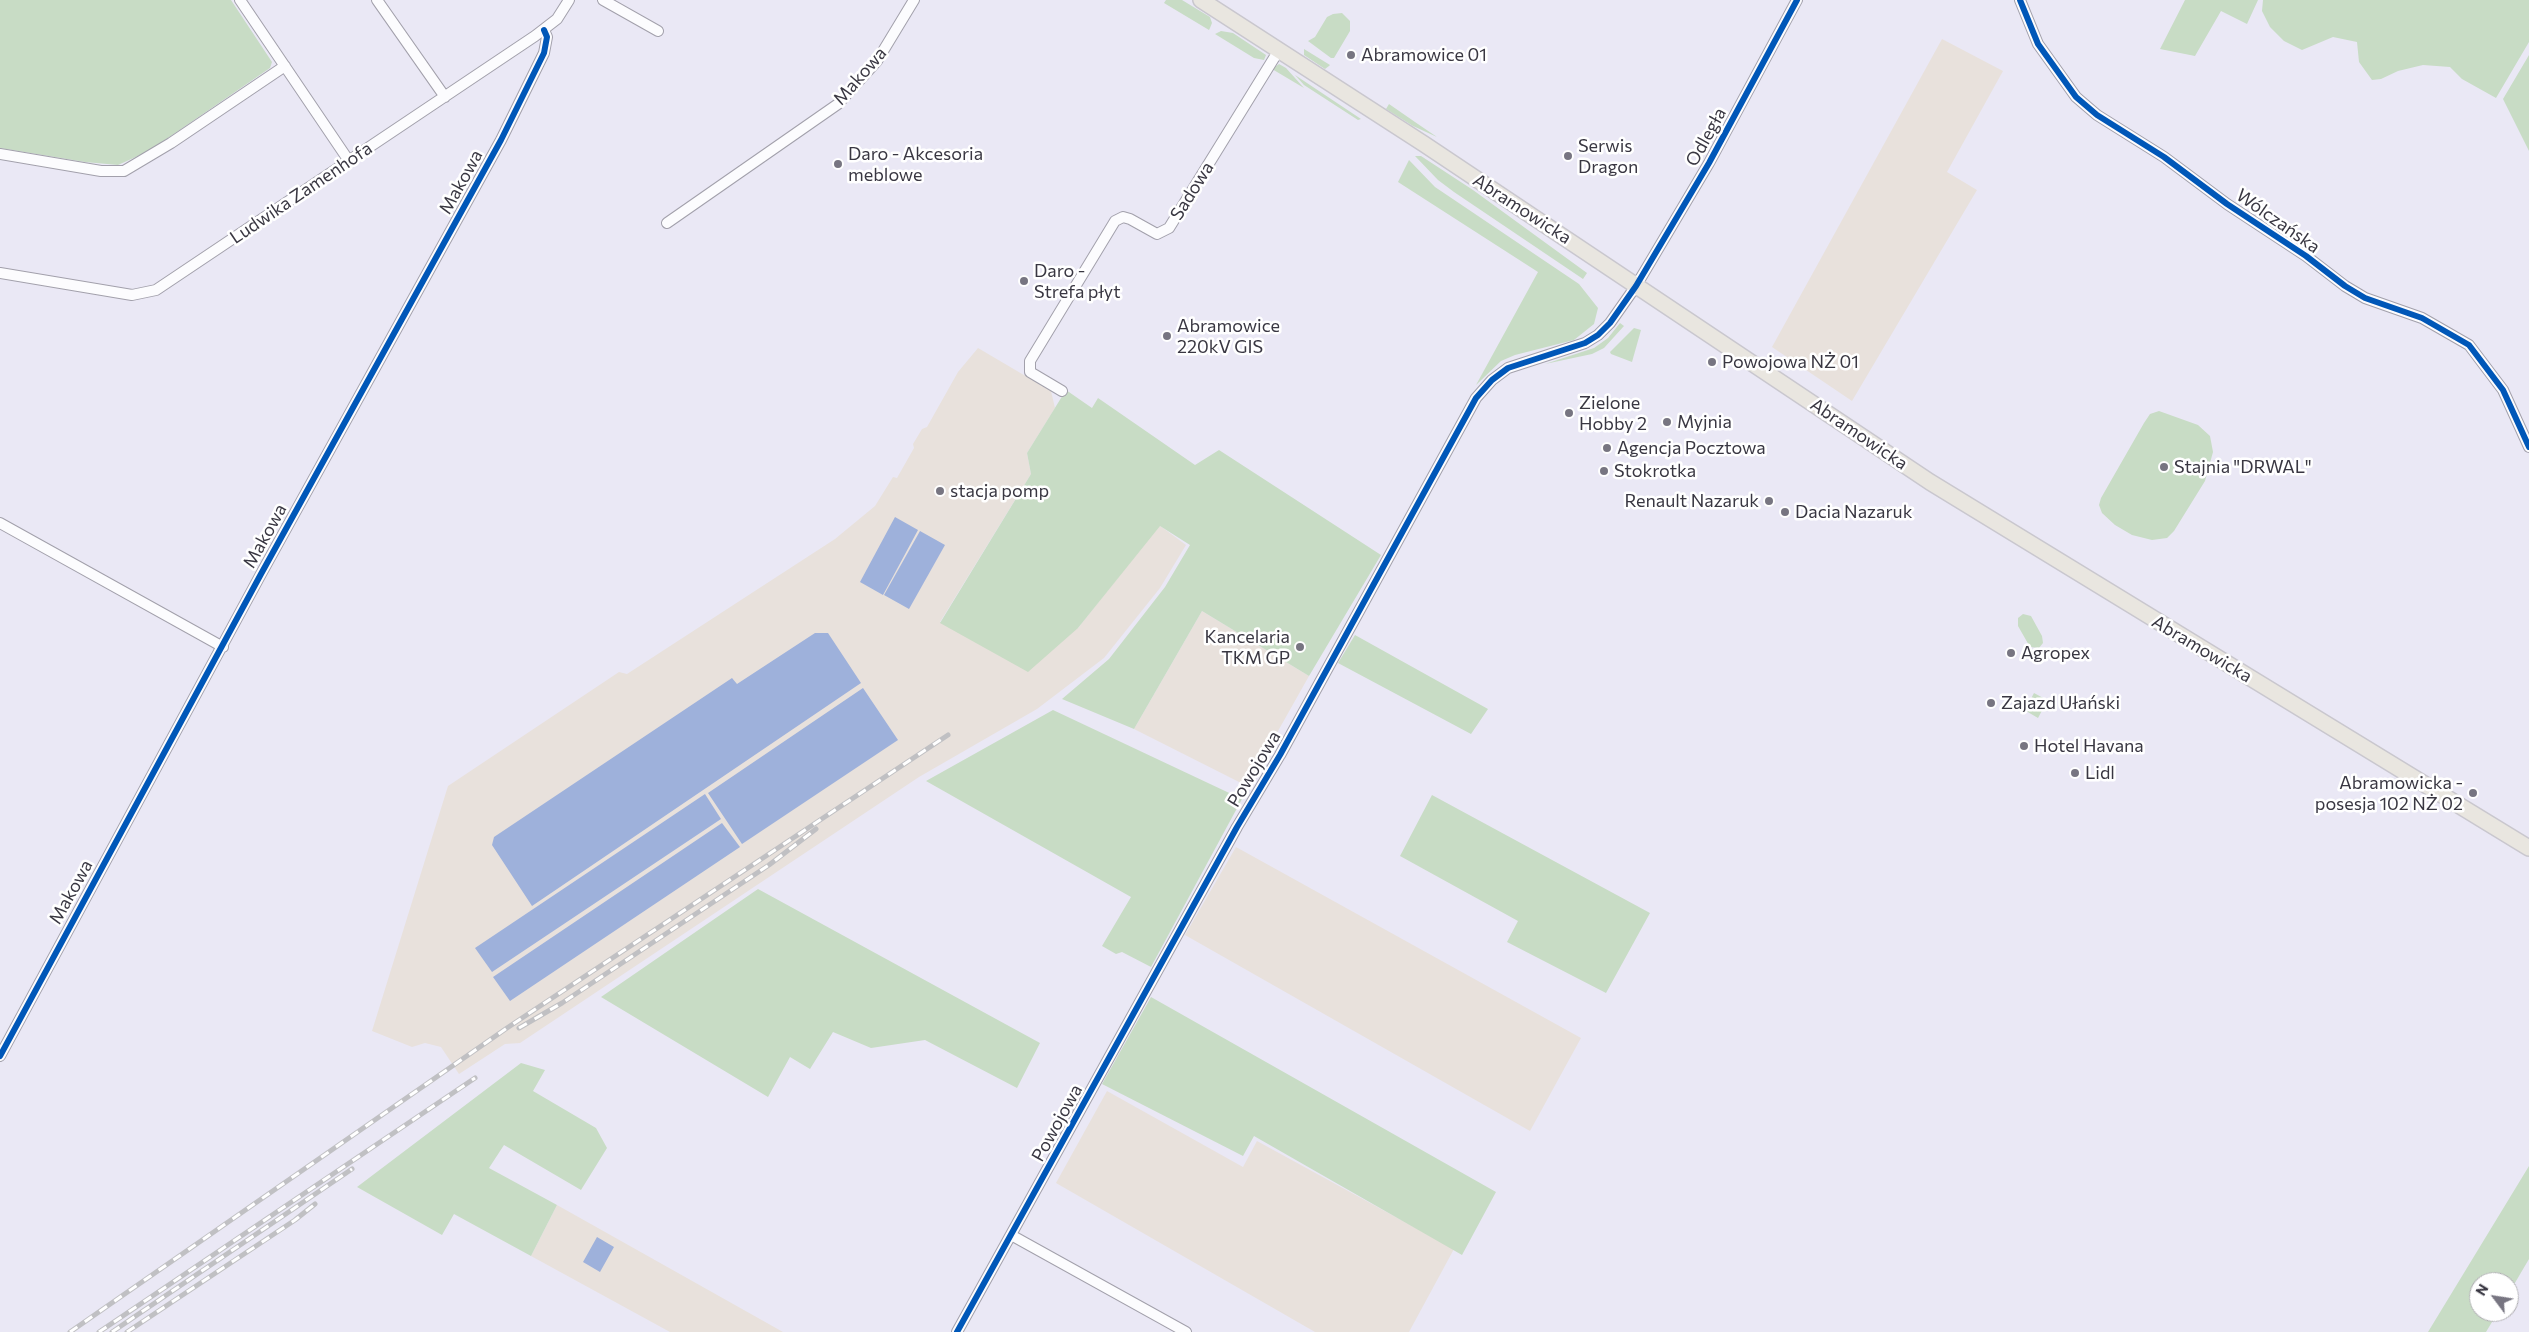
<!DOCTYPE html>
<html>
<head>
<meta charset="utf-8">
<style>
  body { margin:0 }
  #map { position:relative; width:2529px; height:1332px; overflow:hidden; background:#eae8f5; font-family:Commissioner,sans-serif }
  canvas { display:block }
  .north { position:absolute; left:2469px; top:1272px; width:50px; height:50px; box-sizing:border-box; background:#fff; border:1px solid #b0afb3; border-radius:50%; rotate:301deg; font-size:14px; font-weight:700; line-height:20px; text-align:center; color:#393742 }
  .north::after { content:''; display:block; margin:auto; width:18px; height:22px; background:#777581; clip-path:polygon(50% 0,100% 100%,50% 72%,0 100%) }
</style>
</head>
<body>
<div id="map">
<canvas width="2529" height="1332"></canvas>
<div class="north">N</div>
</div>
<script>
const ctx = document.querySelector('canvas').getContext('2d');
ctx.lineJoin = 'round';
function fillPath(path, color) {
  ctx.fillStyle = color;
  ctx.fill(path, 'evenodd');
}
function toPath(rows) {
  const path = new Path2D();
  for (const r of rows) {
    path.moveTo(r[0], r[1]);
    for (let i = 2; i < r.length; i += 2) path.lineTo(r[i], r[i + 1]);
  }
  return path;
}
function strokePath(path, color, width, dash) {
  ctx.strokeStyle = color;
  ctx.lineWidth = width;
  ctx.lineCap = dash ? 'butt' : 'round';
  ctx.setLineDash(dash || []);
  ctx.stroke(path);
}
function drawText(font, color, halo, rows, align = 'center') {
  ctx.font = font + ' Commissioner,sans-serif';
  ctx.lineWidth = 5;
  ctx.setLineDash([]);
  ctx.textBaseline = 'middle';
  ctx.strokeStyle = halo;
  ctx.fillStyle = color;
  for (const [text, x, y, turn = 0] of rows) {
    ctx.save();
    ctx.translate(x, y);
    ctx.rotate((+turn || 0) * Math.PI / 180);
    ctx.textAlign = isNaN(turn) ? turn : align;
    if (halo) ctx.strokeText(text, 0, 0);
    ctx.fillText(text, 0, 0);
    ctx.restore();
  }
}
const industrial = toPath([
  [1942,39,2003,71,1947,172,1977,190,1852,401,1772,347],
  [978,348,1051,391,1055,408,1027,453,1031,474,940,622,1078,628,1159,525,1186,545,1160,588,1104,658,1037,709,919,777,520,1043,505,1044,459,1074,441,1047,425,1043,412,1047,372,1031,448,786,619,672,627,674,835,539,875,506,893,477,897,478,914,448,913,444,922,429,927,427,958,372],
  [1202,611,1309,676,1247,786,1134,729],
  [1236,847,1581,1038,1530,1131,1185,935],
  [1107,1091,1243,1167,1257,1141,1454,1249,1409,1332,1315,1332,1056,1183],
  [557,1205,783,1332,670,1332,531,1256]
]);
const green = toPath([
  [0,0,231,0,272,62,270,68,149,151,118,165,85,162,0,148],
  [1166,0,1182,0,1210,17,1212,23,1210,28,1209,30,1164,3],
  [2185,0,2258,0,2247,24,2221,11,2195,56,2160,49],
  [2263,0,2529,0,2529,42,2496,98,2462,79,2450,67,2423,65,2398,71,2381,79,2372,80,2359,62,2357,42,2333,37,2302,50,2284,41,2270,27,2262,11],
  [1342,13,1350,21,1350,31,1334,58,1331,58,1308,41,1315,37,1327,17,1333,14],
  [1221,31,1233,33,1266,55,1264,60,1254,58,1215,34],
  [1304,49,1330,65,1329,66,1325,69,1304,55],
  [2529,55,2529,151,2503,99],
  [1279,64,1286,68,1304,88,1272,69],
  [1295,75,1361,119,1358,120,1304,85],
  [1389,104,1415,122,1437,137,1413,126,1386,109],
  [1415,156,1421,156,1473,190,1587,273,1583,279,1454,192,1438,180],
  [1409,160,1435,187,1579,284,1598,308,1594,324,1574,340,1515,355,1501,361,1476,385,1538,272,1398,182],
  [1620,323,1624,326,1604,348,1592,354,1545,364,1594,348,1608,338],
  [1634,328,1641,330,1632,362,1611,354,1610,352],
  [1066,390,1092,408,1098,398,1195,465,1219,450,1381,555,1309,676,1202,611,1134,729,1062,699,1109,659,1165,587,1190,545,1160,526,1078,628,1028,672,940,623,1031,474,1027,453],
  [2159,411,2198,425,2210,436,2213,452,2205,481,2174,531,2167,538,2152,540,2132,535,2115,525,2102,513,2099,505,2101,498,2144,423,2150,414],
  [2023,614,2031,616,2042,636,2043,643,2039,648,2030,647,2018,626,2018,618],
  [1355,635,1488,709,1471,734,1338,663],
  [2034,693,2045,699,2044,701,2046,703,2038,718,2026,711,2026,708],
  [1053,710,1242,799,1151,967,1122,952,1116,954,1102,946,1131,897,926,781],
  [1432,795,1650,913,1606,993,1507,942,1518,921,1400,856],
  [758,889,1040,1043,1017,1088,925,1040,871,1048,833,1032,810,1069,790,1057,768,1097,601,997],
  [1151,997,1496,1192,1462,1255,1254,1136,1243,1156,1102,1084],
  [521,1063,545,1070,533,1091,596,1128,607,1148,581,1190,504,1145,489,1168,557,1205,531,1256,454,1214,442,1235,357,1187],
  [2529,1166,2529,1259,2509,1293,2509,1282,2479,1282,2479,1312,2498,1312,2486,1332,2428,1332]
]);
const water = toPath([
  [895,517,918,530,883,595,860,582],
  [920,531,945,545,909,609,884,595],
  [815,633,828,633,861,683,532,906,492,845,494,837,732,678,737,684],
  [863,688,898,740,742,844,708,793],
  [705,794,721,819,492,972,475,948],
  [722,823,740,847,510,1001,493,977],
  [597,1237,614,1247,600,1272,583,1262]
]);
const street = toPath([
  [240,0,349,161],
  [377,0,445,97],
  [603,0,658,31],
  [2020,0,2038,44,2076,97,2097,115,2164,157,2227,204,2306,256,2345,286,2365,298,2422,318,2469,345,2503,390,2529,447],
  [0,154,101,171,124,171,171,143,285,66],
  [667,223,838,104,877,61,914,0],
  [0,273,132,295,156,290,535,36,557,19,569,0],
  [1062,391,1030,372,1030,361,1115,221,1123,217,1130,219,1157,234,1169,228,1279,50],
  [0,523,223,647],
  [0,1056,261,574,501,140,544,53,547,37,544,30],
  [1011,1235,1186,1332],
  [957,1332,1237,827,1280,755,1476,398,1492,380,1508,368,1585,343,1598,335,1610,323,1636,286,1709,163,1797,0]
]);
const primary = toPath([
  [1201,0,1424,144,1930,482,2529,848]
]);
const rail = toPath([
  [519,1028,562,1003,769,865,816,829],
  [70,1332,507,1028,948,735],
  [99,1332,475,1078],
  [112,1332,352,1169],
  [127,1332,295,1220,315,1204]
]);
const cycleway = toPath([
  [2020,0,2038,44,2076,97,2097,115,2164,157,2227,204,2306,256,2345,286,2365,298,2422,318,2469,345,2503,390,2529,447],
  [0,1056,261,574,501,140,544,53,547,37,544,30],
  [957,1332,1237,827,1280,755,1476,398,1492,380,1508,368,1585,343,1598,335,1610,323,1636,286,1709,163,1797,0]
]);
const markers = [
  [1351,55,5,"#777581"],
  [1568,156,5,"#777581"],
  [838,164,5,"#777581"],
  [1024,281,5,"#777581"],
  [1167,336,5,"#777581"],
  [1712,362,5,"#777581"],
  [1569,413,5,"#777581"],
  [1667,422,5,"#777581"],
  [1607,448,5,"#777581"],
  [2164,467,5,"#777581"],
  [1604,471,5,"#777581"],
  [940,491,5,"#777581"],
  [1769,501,5,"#777581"],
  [1785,512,5,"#777581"],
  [1300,647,5,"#777581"],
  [2011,653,5,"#777581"],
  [1991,703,5,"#777581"],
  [2024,746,5,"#777581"],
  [2075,773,5,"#777581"],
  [2473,793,5,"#777581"]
];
const poiNames = [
  ["Abramowice 01",1361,55],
  ["Serwis",1578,146],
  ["Dragon",1578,167],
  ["Daro - Akcesoria",848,154],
  ["meblowe",848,175],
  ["Daro -",1034,271],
  ["Strefa płyt",1034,292],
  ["Abramowice",1177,326],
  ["220kV GIS",1177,347],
  ["Powojowa NŻ 01",1722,362],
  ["Zielone",1579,403],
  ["Hobby 2",1579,424],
  ["Myjnia",1677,422],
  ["Agencja Pocztowa",1617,448],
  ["Stajnia \"DRWAL\"",2174,467],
  ["Stokrotka",1614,471],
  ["stacja pomp",950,491],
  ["Renault Nazaruk",1759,501,"right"],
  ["Dacia Nazaruk",1795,512],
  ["Kancelaria",1290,637,"right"],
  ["TKM GP",1290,658,"right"],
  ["Agropex",2021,653],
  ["Zajazd Ułański",2001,703],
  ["Hotel Havana",2034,746],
  ["Lidl",2085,773],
  ["Abramowicka -",2463,783,"right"],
  ["posesja 102 NŻ 02",2463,804,"right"]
];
const streetNames = [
  ["Makowa",860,76,-49],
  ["Odległa",1706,137,-61],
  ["Makowa",461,182,-61],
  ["Sadowa",1192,191,-58],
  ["Ludwika Zamenhofa",301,193,-34],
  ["Abramowicka",1522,209,33],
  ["Wólczańska",2278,221,35],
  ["Abramowicka",1859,434,34],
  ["Makowa",265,536,-61],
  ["Abramowicka",2202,649,31],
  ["Powojowa",1254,769,-59],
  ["Makowa",71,892,-61],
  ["Powojowa",1057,1123,-61]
];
fillPath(industrial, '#e8e1dc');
fillPath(green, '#c8dcc5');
fillPath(water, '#9eb1db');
strokePath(street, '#a2a0ab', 12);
strokePath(primary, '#c9c7ce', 18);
strokePath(street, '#fcfcfe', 10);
strokePath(primary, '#e9e6e0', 15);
strokePath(rail, '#c0c0c3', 5);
strokePath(rail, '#fff', 3, [9]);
strokePath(cycleway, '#0057b8', 6);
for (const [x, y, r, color] of markers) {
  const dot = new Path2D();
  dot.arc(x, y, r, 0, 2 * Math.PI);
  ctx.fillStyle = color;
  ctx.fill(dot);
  strokePath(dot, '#fff', 2);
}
drawText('18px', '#393742', '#fff', poiNames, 'left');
drawText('18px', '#393742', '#fff', streetNames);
</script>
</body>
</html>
